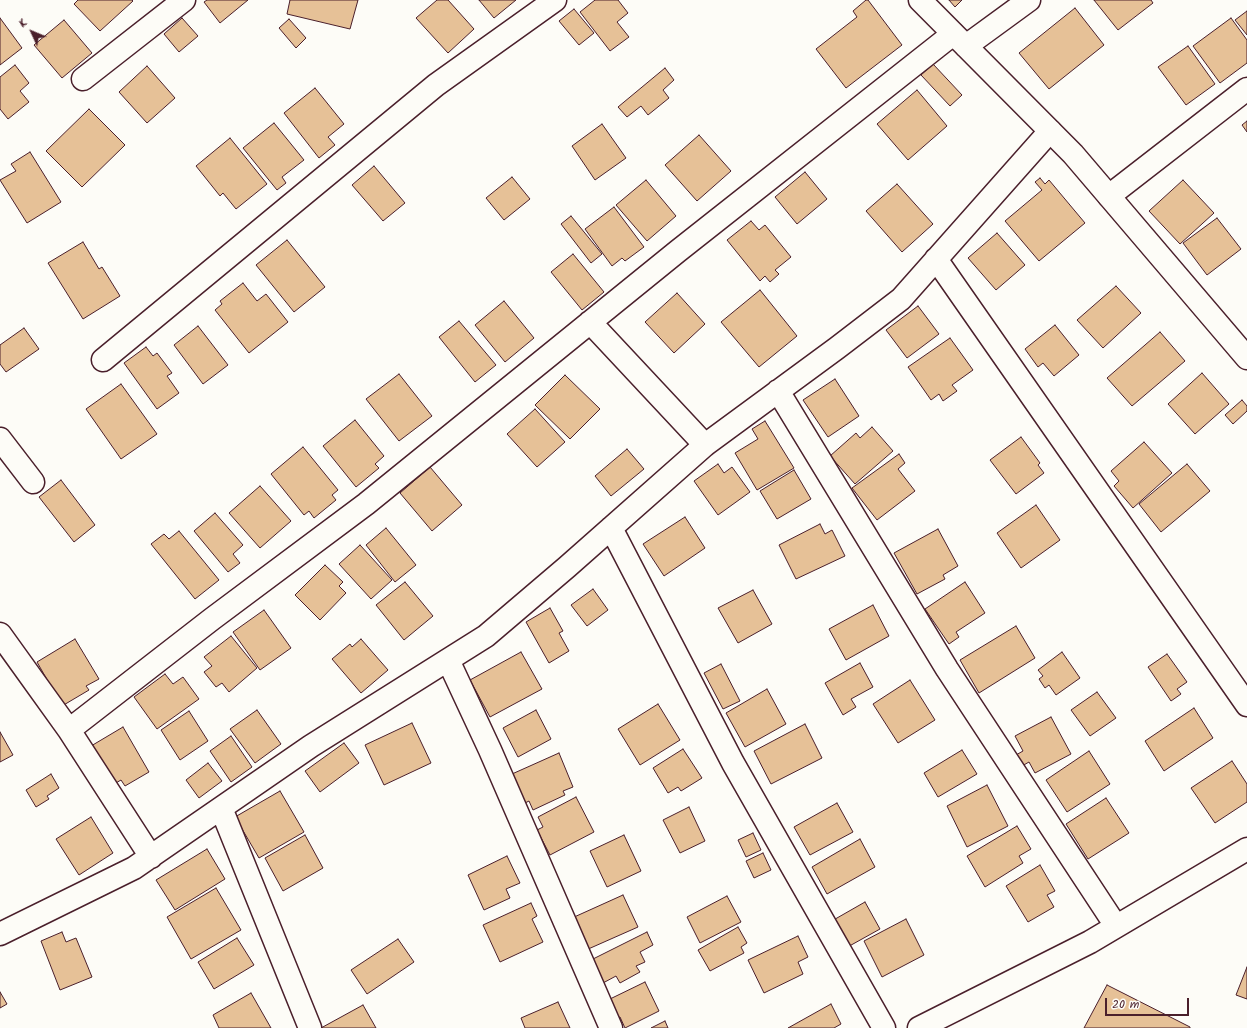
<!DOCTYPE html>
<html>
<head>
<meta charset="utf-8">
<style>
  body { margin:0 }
  #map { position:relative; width:1247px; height:1028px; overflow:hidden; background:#fdfcf7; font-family:Kalam,sans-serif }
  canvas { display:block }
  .north { position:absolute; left:12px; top:12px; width:40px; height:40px; -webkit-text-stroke:3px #fdfcf7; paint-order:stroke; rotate:314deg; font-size:11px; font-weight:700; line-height:16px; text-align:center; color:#4a1f2b }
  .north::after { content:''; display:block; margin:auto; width:14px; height:18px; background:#4a1f2b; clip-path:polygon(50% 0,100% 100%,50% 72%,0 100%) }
  .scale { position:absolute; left:1105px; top:998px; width:84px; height:18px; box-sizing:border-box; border:2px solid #4a1f2b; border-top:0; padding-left:5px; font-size:12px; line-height:14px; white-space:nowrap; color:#4a1f2b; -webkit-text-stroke:3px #fdfcf7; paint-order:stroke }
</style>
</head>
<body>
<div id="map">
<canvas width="1247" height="1028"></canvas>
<div class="north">K</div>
<div class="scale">20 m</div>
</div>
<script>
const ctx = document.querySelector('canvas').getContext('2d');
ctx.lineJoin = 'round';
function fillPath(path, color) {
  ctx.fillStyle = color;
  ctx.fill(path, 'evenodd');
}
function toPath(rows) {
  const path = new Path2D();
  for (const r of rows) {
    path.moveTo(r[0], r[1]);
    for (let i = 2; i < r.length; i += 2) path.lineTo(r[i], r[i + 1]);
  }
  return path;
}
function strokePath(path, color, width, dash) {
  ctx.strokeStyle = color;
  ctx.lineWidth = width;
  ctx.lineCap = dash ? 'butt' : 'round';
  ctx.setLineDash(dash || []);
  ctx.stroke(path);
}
const building = toPath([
  [78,0,132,0,133,1,100,31,74,4,78,0],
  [207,0,248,0,220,23,204,2,207,0],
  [290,0,358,0,350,29,287,14,290,0],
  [437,0,448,0,474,29,448,53,416,18,437,0],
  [479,0,516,0,494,18,479,0],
  [595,0,618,0,628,13,617,22,629,37,610,51,580,12,595,0],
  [866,0,868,0,902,45,846,88,816,49,857,17,853,11,866,0],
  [949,0,962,0,955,7,949,0],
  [1094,0,1151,0,1153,3,1118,30,1094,0],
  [1075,8,1104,45,1049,89,1019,53,1075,8],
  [574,9,594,33,579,45,559,21,574,9],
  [1247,11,1247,35,1235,20,1247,11],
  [0,18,22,48,0,65,0,18],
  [182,18,198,36,179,52,164,34,182,18],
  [1231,18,1247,40,1247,63,1220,83,1193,46,1231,18],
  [289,19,306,38,296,48,279,28,289,19],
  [64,20,92,53,62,78,34,45,64,20],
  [1188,46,1215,84,1186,105,1158,67,1188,46],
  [933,64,962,95,950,106,921,75,933,64],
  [15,65,29,83,20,91,29,102,8,119,0,109,0,77,15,65],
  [147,66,175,98,147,123,119,92,147,66],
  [665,68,674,80,663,90,669,98,648,115,641,106,627,117,618,107,665,68],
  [315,88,344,124,328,137,335,145,319,158,284,113,315,88],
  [917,90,947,126,908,160,877,124,917,90],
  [89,109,125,145,82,187,46,151,89,109],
  [1247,121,1247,132,1242,125,1247,121],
  [274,123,304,160,282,177,286,183,277,190,243,148,274,123],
  [602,124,626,158,595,180,572,146,602,124],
  [699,135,731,171,697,201,665,165,699,135],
  [230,138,267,184,236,209,223,193,220,196,196,166,230,138],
  [30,152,61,202,27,223,0,180,16,171,11,164,30,152],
  [374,166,405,203,383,221,352,185,374,166],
  [805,172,827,199,797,224,775,197,805,172],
  [512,177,530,199,504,220,486,198,512,177],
  [1040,178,1045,184,1049,180,1085,223,1039,261,1005,221,1042,190,1035,182,1040,178],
  [646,180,676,216,647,241,616,205,646,180],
  [1183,180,1214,213,1180,244,1149,211,1183,180],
  [897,184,933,224,902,252,866,211,897,184],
  [614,207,644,247,625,261,622,258,612,266,585,229,614,207],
  [571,216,602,254,591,263,561,224,571,216],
  [1217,218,1241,249,1207,275,1183,243,1217,218],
  [751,221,759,230,765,225,791,257,775,270,779,274,770,282,765,276,760,281,727,240,751,221],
  [997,233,1025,265,996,290,968,258,997,233],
  [287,240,325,287,294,312,256,265,287,240],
  [83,242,99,269,102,267,120,296,83,319,48,263,83,242],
  [573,254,604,292,582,310,551,272,573,254],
  [243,283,257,301,266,294,288,322,249,353,215,310,222,304,220,301,243,283],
  [1116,286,1141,313,1103,348,1077,320,1116,286],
  [760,290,797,336,759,367,721,322,760,290],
  [677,293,705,324,674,353,645,322,677,293],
  [504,301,534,338,505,362,475,325,504,301],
  [918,306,939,334,907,358,886,330,918,306],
  [459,321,496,365,475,382,439,337,459,321],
  [1055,325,1079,355,1054,376,1043,363,1038,367,1025,349,1055,325],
  [198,326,228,365,203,384,174,345,198,326],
  [24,328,39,349,6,372,0,364,0,345,24,328],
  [1160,332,1185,361,1132,406,1107,378,1160,332],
  [950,338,973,370,952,385,957,391,943,401,939,394,931,400,908,367,950,338],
  [146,347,153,356,157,353,172,373,167,376,179,393,157,409,124,363,146,347],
  [1202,373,1229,404,1195,434,1168,404,1202,373],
  [399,374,432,416,399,441,366,399,399,374],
  [565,375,600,409,570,439,535,405,565,375],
  [835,379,859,416,828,437,803,400,835,379],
  [121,384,157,434,121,459,86,409,121,384],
  [1242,400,1247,406,1247,411,1233,424,1225,415,1242,400],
  [535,409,565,442,537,467,507,434,535,409],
  [355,420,384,456,375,464,379,468,356,487,323,446,355,420],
  [765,421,794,468,757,490,735,453,758,439,752,429,765,421],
  [872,427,893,451,855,484,830,456,856,433,860,438,872,427],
  [1021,437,1040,463,1038,465,1044,473,1016,494,990,460,1021,437],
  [1144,442,1172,473,1133,508,1114,486,1119,481,1111,471,1144,442],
  [303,447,338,490,332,495,336,500,314,518,309,511,304,515,271,474,303,447],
  [627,449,644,469,611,496,595,476,627,449],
  [899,454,905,463,898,469,915,491,877,520,852,488,899,454],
  [718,464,724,473,732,467,750,492,718,515,694,481,718,464],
  [1187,464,1210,491,1161,532,1139,504,1187,464],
  [430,467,462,505,432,531,400,493,430,467],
  [794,470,811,499,777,519,760,491,794,470],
  [61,480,95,525,74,542,39,497,61,480],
  [260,486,291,521,260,548,229,513,260,486],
  [1036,505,1060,540,1021,568,997,533,1036,505],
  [215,513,243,545,233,554,240,563,228,572,194,531,215,513],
  [685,517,705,548,664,576,643,544,685,517],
  [820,524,825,534,832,530,845,556,796,579,779,545,820,524],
  [386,528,416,565,395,582,366,545,386,528],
  [938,529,958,566,943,575,945,579,917,594,894,553,938,529],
  [179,531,219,580,195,599,151,544,164,534,169,539,179,531],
  [360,545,392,580,371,599,339,564,360,545],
  [325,565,343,582,339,586,346,593,320,620,295,595,325,565],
  [405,582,433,616,404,640,376,605,405,582],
  [965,582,985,613,956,632,959,637,949,644,925,609,965,582],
  [593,589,608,610,587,626,571,605,593,589],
  [753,590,772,624,738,643,718,608,753,590],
  [873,605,889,636,846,660,829,629,873,605],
  [550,608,563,631,559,633,569,651,549,663,526,622,550,608],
  [264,610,291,648,260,670,233,632,264,610],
  [1016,626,1035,658,979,693,960,660,1016,626],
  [231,636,257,668,229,692,222,683,216,687,204,672,212,666,204,657,231,636],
  [75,639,99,679,86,686,89,690,62,706,37,662,75,639],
  [361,639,388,670,361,693,332,659,350,644,352,647,361,639],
  [521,652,542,689,490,717,470,680,521,652],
  [1062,652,1080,678,1056,695,1049,685,1045,688,1039,679,1043,676,1038,670,1062,652],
  [1167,654,1187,682,1177,689,1181,694,1171,701,1148,667,1167,654],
  [860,663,873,687,851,699,856,707,843,715,825,683,860,663],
  [721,664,740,701,723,709,704,673,721,664],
  [165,674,173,684,183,677,199,699,157,729,134,697,165,674],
  [910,680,935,720,898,743,873,704,910,680],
  [767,689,786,724,745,747,726,713,767,689],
  [1097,692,1116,718,1090,736,1071,710,1097,692],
  [658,704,680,740,640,765,618,729,658,704],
  [1194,708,1213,738,1164,771,1145,741,1194,708],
  [257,710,281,744,255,763,230,729,257,710],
  [536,710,551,739,518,757,503,728,536,710],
  [189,711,208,741,180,760,161,730,189,711],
  [1051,717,1071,754,1035,773,1029,762,1022,766,1016,755,1023,751,1015,736,1051,717],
  [412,723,431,763,384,785,365,745,412,723],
  [805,724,822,758,771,784,754,751,805,724],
  [123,727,149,772,125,786,121,780,109,787,86,749,123,727],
  [0,732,13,755,0,762,0,732],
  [231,736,252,767,231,782,210,751,231,736],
  [344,743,359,763,320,792,305,771,344,743],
  [683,749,702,778,681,791,678,787,668,793,653,768,683,749],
  [962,750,977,774,938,797,924,773,962,750],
  [1089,751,1110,784,1067,812,1046,780,1089,751],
  [559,753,573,787,563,791,565,795,533,810,529,801,525,803,512,774,559,753],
  [1232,761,1247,784,1247,802,1215,823,1191,788,1232,761],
  [208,763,222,781,199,798,186,780,208,763],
  [51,774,59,788,47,796,49,799,36,807,26,790,51,774],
  [987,785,1008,826,967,847,947,806,987,785],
  [280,791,304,832,259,858,235,817,280,791],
  [576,797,594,832,550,855,537,830,543,827,538,817,576,797],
  [1106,798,1129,833,1088,859,1066,824,1106,798],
  [837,803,853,832,810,855,794,827,837,803],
  [689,807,705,841,680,853,663,820,689,807],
  [91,817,113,853,79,875,56,839,91,817],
  [1017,826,1031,849,1019,856,1023,863,985,887,967,856,1017,826],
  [753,833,761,850,746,857,738,840,753,833],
  [305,835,323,868,283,891,265,858,305,835],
  [624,835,641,871,607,887,590,851,624,835],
  [860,839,875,867,827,894,812,867,860,839],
  [207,849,225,879,175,910,156,880,207,849],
  [763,853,771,870,754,878,746,861,763,853],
  [507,856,520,883,506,889,510,898,484,910,468,875,507,856],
  [1040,865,1055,891,1047,895,1054,907,1028,922,1006,886,1040,865],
  [216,888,241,930,191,959,167,917,216,888],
  [623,895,638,927,586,950,572,918,623,895],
  [727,896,741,922,700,943,687,917,727,896],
  [865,902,880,929,844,949,830,922,865,902],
  [531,903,537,916,532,919,543,942,500,962,483,925,531,903],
  [906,919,924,955,882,977,864,941,906,919],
  [738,927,747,943,741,947,744,953,710,971,698,950,738,927],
  [62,932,66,942,76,938,92,977,60,990,41,941,62,932],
  [647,932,653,945,640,952,645,962,636,966,640,972,620,983,616,976,603,983,591,960,647,932],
  [798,936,808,957,798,962,803,974,764,993,748,960,798,936],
  [237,938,254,965,214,989,198,962,237,938],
  [398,939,414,962,367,994,351,970,398,939],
  [1247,967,1247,999,1236,995,1247,967],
  [645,982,659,1011,625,1028,620,1017,615,1019,610,1011,615,1009,610,999,645,982],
  [1107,985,1190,1027,1190,1028,1084,1028,1107,985],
  [0,992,7,1004,0,1008,0,992],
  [251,993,271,1028,219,1028,213,1015,251,993],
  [558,1002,570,1028,525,1028,521,1018,558,1002],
  [831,1004,841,1024,834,1028,788,1028,831,1004],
  [363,1005,376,1028,321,1028,363,1005],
  [665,1021,668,1028,651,1028,665,1021]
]);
const minor = toPath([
  [966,46,1029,0],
  [83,79,184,0],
  [1109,196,1247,89],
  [936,259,1247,705],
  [590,322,705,445],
  [103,360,436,85,555,0],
  [778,391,947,669,1116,926],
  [0,439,33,482],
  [611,528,733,763,884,1028],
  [0,634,69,730,151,857],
  [448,660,490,750,611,1028],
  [69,730,212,619,366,504,678,251,953,34],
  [221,808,310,1028],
  [0,934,134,868,311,746,486,636,567,567,705,445,837,348,901,299,1050,131],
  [919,1028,1090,942,1247,849]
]);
const tertiary = toPath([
  [920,0,1073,154,1247,358]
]);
fillPath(building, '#e6c197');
strokePath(building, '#4a1f2b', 1);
strokePath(minor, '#4a1f2b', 25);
strokePath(tertiary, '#4a1f2b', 25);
strokePath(minor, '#fdfcf7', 22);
strokePath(tertiary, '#fdfcf7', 22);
</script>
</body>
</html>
